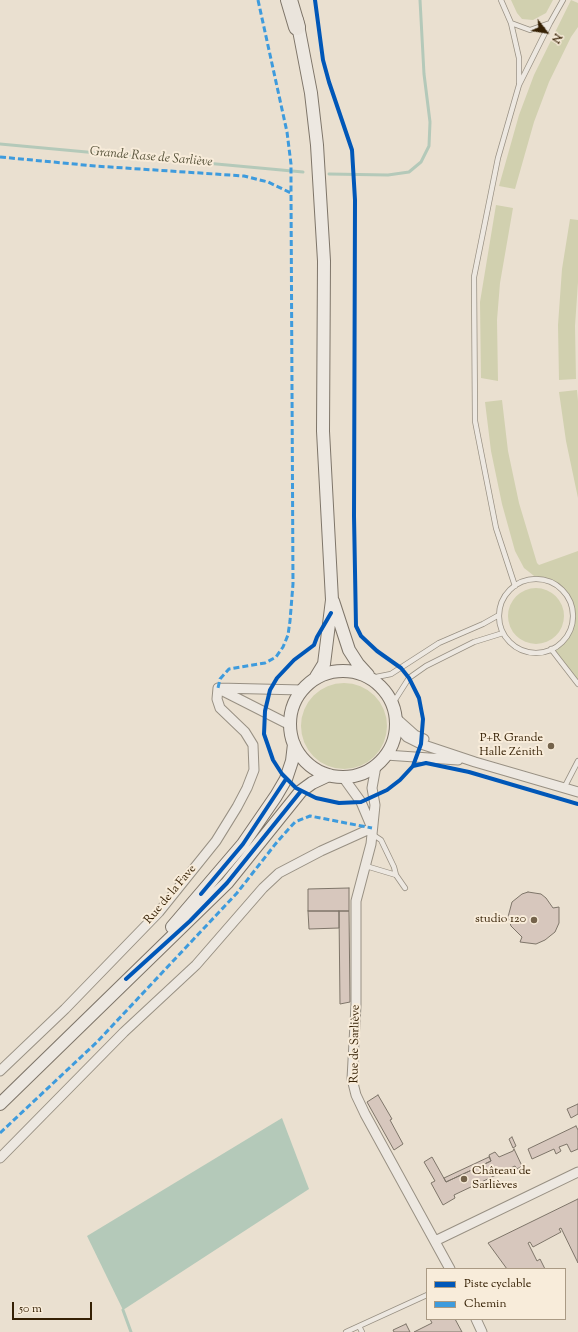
<!DOCTYPE html>
<html>
<head>
<meta charset="utf-8">
<style>
  body { margin:0 }
  #map { position:relative; width:578px; height:1332px; overflow:hidden; background:#eae0d0; font-family:"Sorts Mill Goudy",serif }
  canvas { display:block }
  .legend { position:absolute; left:426px; top:1268px; width:140px; height:52px; box-sizing:border-box; background:#f8ecda; border:1px solid #aa9a84; margin:0; padding:5px 7px; list-style:none; font-size:12px; color:#352004 }
  .legend li { display:flex; align-items:center; gap:8px; height:20px }
  .legend b { width:20px; border:1px solid #aa9a84 }
  .north { position:absolute; left:526px; top:12px; width:40px; height:40px; -webkit-text-stroke:3px #f8ecda; paint-order:stroke; rotate:121deg; font-size:11px; font-weight:700; line-height:16px; text-align:center; color:#352004 }
  .north::after { content:''; display:block; margin:auto; width:14px; height:18px; background:#352004; clip-path:polygon(50% 0,100% 100%,50% 72%,0 100%) }
  .scale { position:absolute; left:12px; top:1302px; width:80px; height:18px; box-sizing:border-box; border:2px solid #352004; border-top:0; padding-left:5px; font-size:12px; line-height:14px; white-space:nowrap; color:#352004; -webkit-text-stroke:3px #f8ecda; paint-order:stroke }
</style>
</head>
<body>
<div id="map">
<canvas width="578" height="1332"></canvas>
<ul class="legend">
<li><b style="height:5px;background:#0057b8"></b>Piste cyclable</li>
<li><b style="height:5px;background:#3e9bdd"></b>Chemin</li>
</ul>
<div class="north">N</div>
<div class="scale">50 m</div>
</div>
<script>
const ctx = document.querySelector('canvas').getContext('2d');
ctx.lineJoin = 'round';
function fillPath(path, color) {
  ctx.fillStyle = color;
  ctx.fill(path, 'evenodd');
}
function toPath(rows) {
  const path = new Path2D();
  for (const r of rows) {
    if (r.length === 3) {
      path.moveTo(r[0] + r[2], r[1]);
      path.arc(r[0], r[1], r[2], 0, 2 * Math.PI);
      continue;
    }
    path.moveTo(r[0], r[1]);
    for (let i = 2; i < r.length; i += 2) path.lineTo(r[i], r[i + 1]);
  }
  return path;
}
function strokePath(path, color, width, dash) {
  ctx.strokeStyle = color;
  ctx.lineWidth = width;
  ctx.lineCap = dash ? 'butt' : 'round';
  ctx.setLineDash(dash || []);
  ctx.stroke(path);
}
function drawText(font, color, halo, rows, align = 'center') {
  ctx.font = font + ' "Sorts Mill Goudy",serif';
  ctx.lineWidth = 4;
  ctx.setLineDash([]);
  ctx.textBaseline = 'middle';
  ctx.strokeStyle = halo;
  ctx.fillStyle = color;
  for (const [text, x, y, turn = 0] of rows) {
    ctx.save();
    ctx.translate(x, y);
    ctx.rotate((+turn || 0) * Math.PI / 180);
    ctx.textAlign = isNaN(turn) ? turn : align;
    if (halo) ctx.strokeText(text, 0, 0);
    ctx.fillText(text, 0, 0);
    ctx.restore();
  }
}
const green = toPath([
  [511,0,553,0,546,13,533,20,522,19,517,13],
  [571,0,578,3,578,27,571,37,549,82,534,122,515,189,499,186,519,115,534,75],
  [496,205,513,208,500,283,497,320,498,381,481,378,480,302],
  [570,219,578,220,578,282,575,326,576,379,559,380,558,325,562,269],
  [577,390,578,401,578,498,566,441,559,392],
  [502,400,508,451,519,503,537,563,539,565,578,551,578,684,551,649,561,642,569,633,572,621,572,609,568,597,560,588,550,581,538,579,524,568,515,551,502,504,491,451,485,402],
  [536,616,28],
  [344,726,43]
]);
const water = toPath([
  [282,1118,309,1189,123,1310,87,1236]
]);
const stream = toPath([
  [0,144,303,172],
  [329,174,388,175,409,172,421,162,429,146,430,122,424,74,420,0],
  [123,1310,131,1332]
]);
const building = toPath([
  [349,888,349,911,308,911,308,889,349,888],
  [528,892,541,894,546,898,553,908,559,907,559,923,555,932,545,940,536,944,520,942,522,937,511,926,508,917,512,902,522,894,528,892],
  [308,911,339,911,339,928,309,929,308,911],
  [339,911,349,911,350,1002,340,1004,339,911],
  [378,1095,392,1119,390,1120,403,1144,394,1150,367,1102,378,1095],
  [578,1104,578,1114,571,1118,567,1109,578,1104],
  [576,1126,578,1130,578,1149,571,1152,567,1144,559,1147,561,1151,556,1154,554,1149,532,1159,528,1149,576,1126],
  [512,1137,516,1146,513,1148,509,1139,512,1137],
  [514,1149,522,1166,517,1169,515,1166,454,1195,455,1198,443,1205,431,1183,435,1181,424,1162,432,1157,446,1182,491,1161,489,1155,495,1152,499,1157,513,1151,514,1149],
  [489,1157,491,1161,446,1182,444,1178,489,1157],
  [578,1199,578,1263,561,1228,559,1229,561,1232,533,1247,530,1242,528,1243,537,1261,540,1259,545,1269,507,1269,488,1243,578,1199],
  [430,1319,455,1319,462,1332,414,1332,432,1323,430,1319],
  [406,1324,410,1332,394,1332,393,1330,406,1324]
]);
const service = toPath([
  [501,0,511,23,519,58,519,83],
  [511,23,530,30,550,23,563,0],
  [536,616,37],
  [515,586,496,528,475,421,474,277,498,158,519,85,550,23],
  [551,649,578,684],
  [371,678,391,674,439,643,483,624,499,615],
  [393,703,409,678,426,666,474,642,503,633],
  [564,788,578,761],
  [372,834,381,840,394,867,396,875,405,888],
  [366,866,396,875],
  [359,1326,362,1332],
  [346,1332,427,1295]
]);
const minor = toPath([
  [218,688,302,690],
  [221,690,290,725],
  [396,718,415,735,424,739],
  [397,726,407,737,421,744,475,762,578,792],
  [386,755,458,760],
  [376,766,372,788,375,805,371,844,356,901,356,1005,352,1079,356,1095,365,1114,450,1269],
  [343,777,361,802,372,828],
  [0,1071,65,1009,159,912,216,841,237,807,247,788,254,770,253,745,245,732,220,708,217,699,218,688],
  [0,1158,124,1032,196,965,263,888,279,873,321,851,372,828],
  [435,1241,578,1172],
  [476,1319,482,1332]
]);
const secondary = toPath([
  [297,20,311,93,317,145,324,261,323,431,332,600,324,664,316,677],
  [333,601,349,650,358,664,368,675],
  [343,724,53],
  [172,927,243,844,276,796,286,779,292,761,294,744],
  [0,1104,227,883,301,791,312,783,329,775]
]);
const motorway = toPath([
  [289,0,297,27]
]);
const quiet = toPath([
  [258,0,287,132,291,164,291,193],
  [0,157,95,166,244,176,268,182,291,193,293,584,290,621,288,635,283,647,276,657,265,663,229,669,220,679,218,688],
  [0,1133,97,1042,237,893,277,842,295,822,310,816,372,828]
]);
const cycleway = toPath([
  [315,0,323,60,329,82,352,150,355,200,354,516,356,626,361,636,377,651,401,668,409,678,419,698,423,719,421,744,413,766,400,780,387,790,361,802,339,803,316,798,296,788,282,774,273,760,264,734,265,711,270,690,277,678,294,660,314,645,317,637,331,613],
  [413,766,426,763,469,772,578,804],
  [201,894,243,844,286,779],
  [126,979,190,921,227,883,301,791]
]);
const markers = [
  [551,746,4,"#74634b"],
  [534,920,4,"#74634b"],
  [464,1179,4,"#74634b"]
];
const poiNames = [
  ["P+R Grande",543,739],
  ["Halle Zénith",543,753],
  ["studio 120",526,920],
  ["Château de",472,1172,"left"],
  ["Sarlièves",472,1186,"left"]
];
const streetNames = [
  ["Rue de la Fave",171,895,-50],
  ["Rue de Sarliève",356,1044,-89]
];
const waterNames = [
  ["Grande Rase de Sarliève",151,158,5]
];
fillPath(green, '#d1d0af');
fillPath(water, '#b4c9b9');
strokePath(stream, '#b4c9b9', 3);
fillPath(building, '#d7c7bd');
strokePath(building, '#7e7569', 1);
strokePath(service, '#989083', 6);
strokePath(minor, '#989083', 11);
strokePath(secondary, '#7e7569', 14);
strokePath(motorway, '#7e7569', 18);
strokePath(service, '#ede8e1', 4.5);
strokePath(minor, '#ede8e1', 9);
strokePath(secondary, '#ede8e1', 12);
strokePath(motorway, '#eae4dc', 16);
strokePath(quiet, '#3e9bdd', 3, [6, 3]);
strokePath(cycleway, '#0057b8', 4);
for (const [x, y, r, color] of markers) {
  const dot = new Path2D();
  dot.arc(x, y, r, 0, 2 * Math.PI);
  ctx.fillStyle = color;
  ctx.fill(dot);
  strokePath(dot, '#f8ecda', 1.5);
}
drawText('12px', '#352004', '#f8ecda', poiNames, 'right');
drawText('12px', '#352004', '#f8ecda', streetNames);
drawText('italic 13px', '#545037', '#f8ecda', waterNames);
</script>
</body>
</html>
